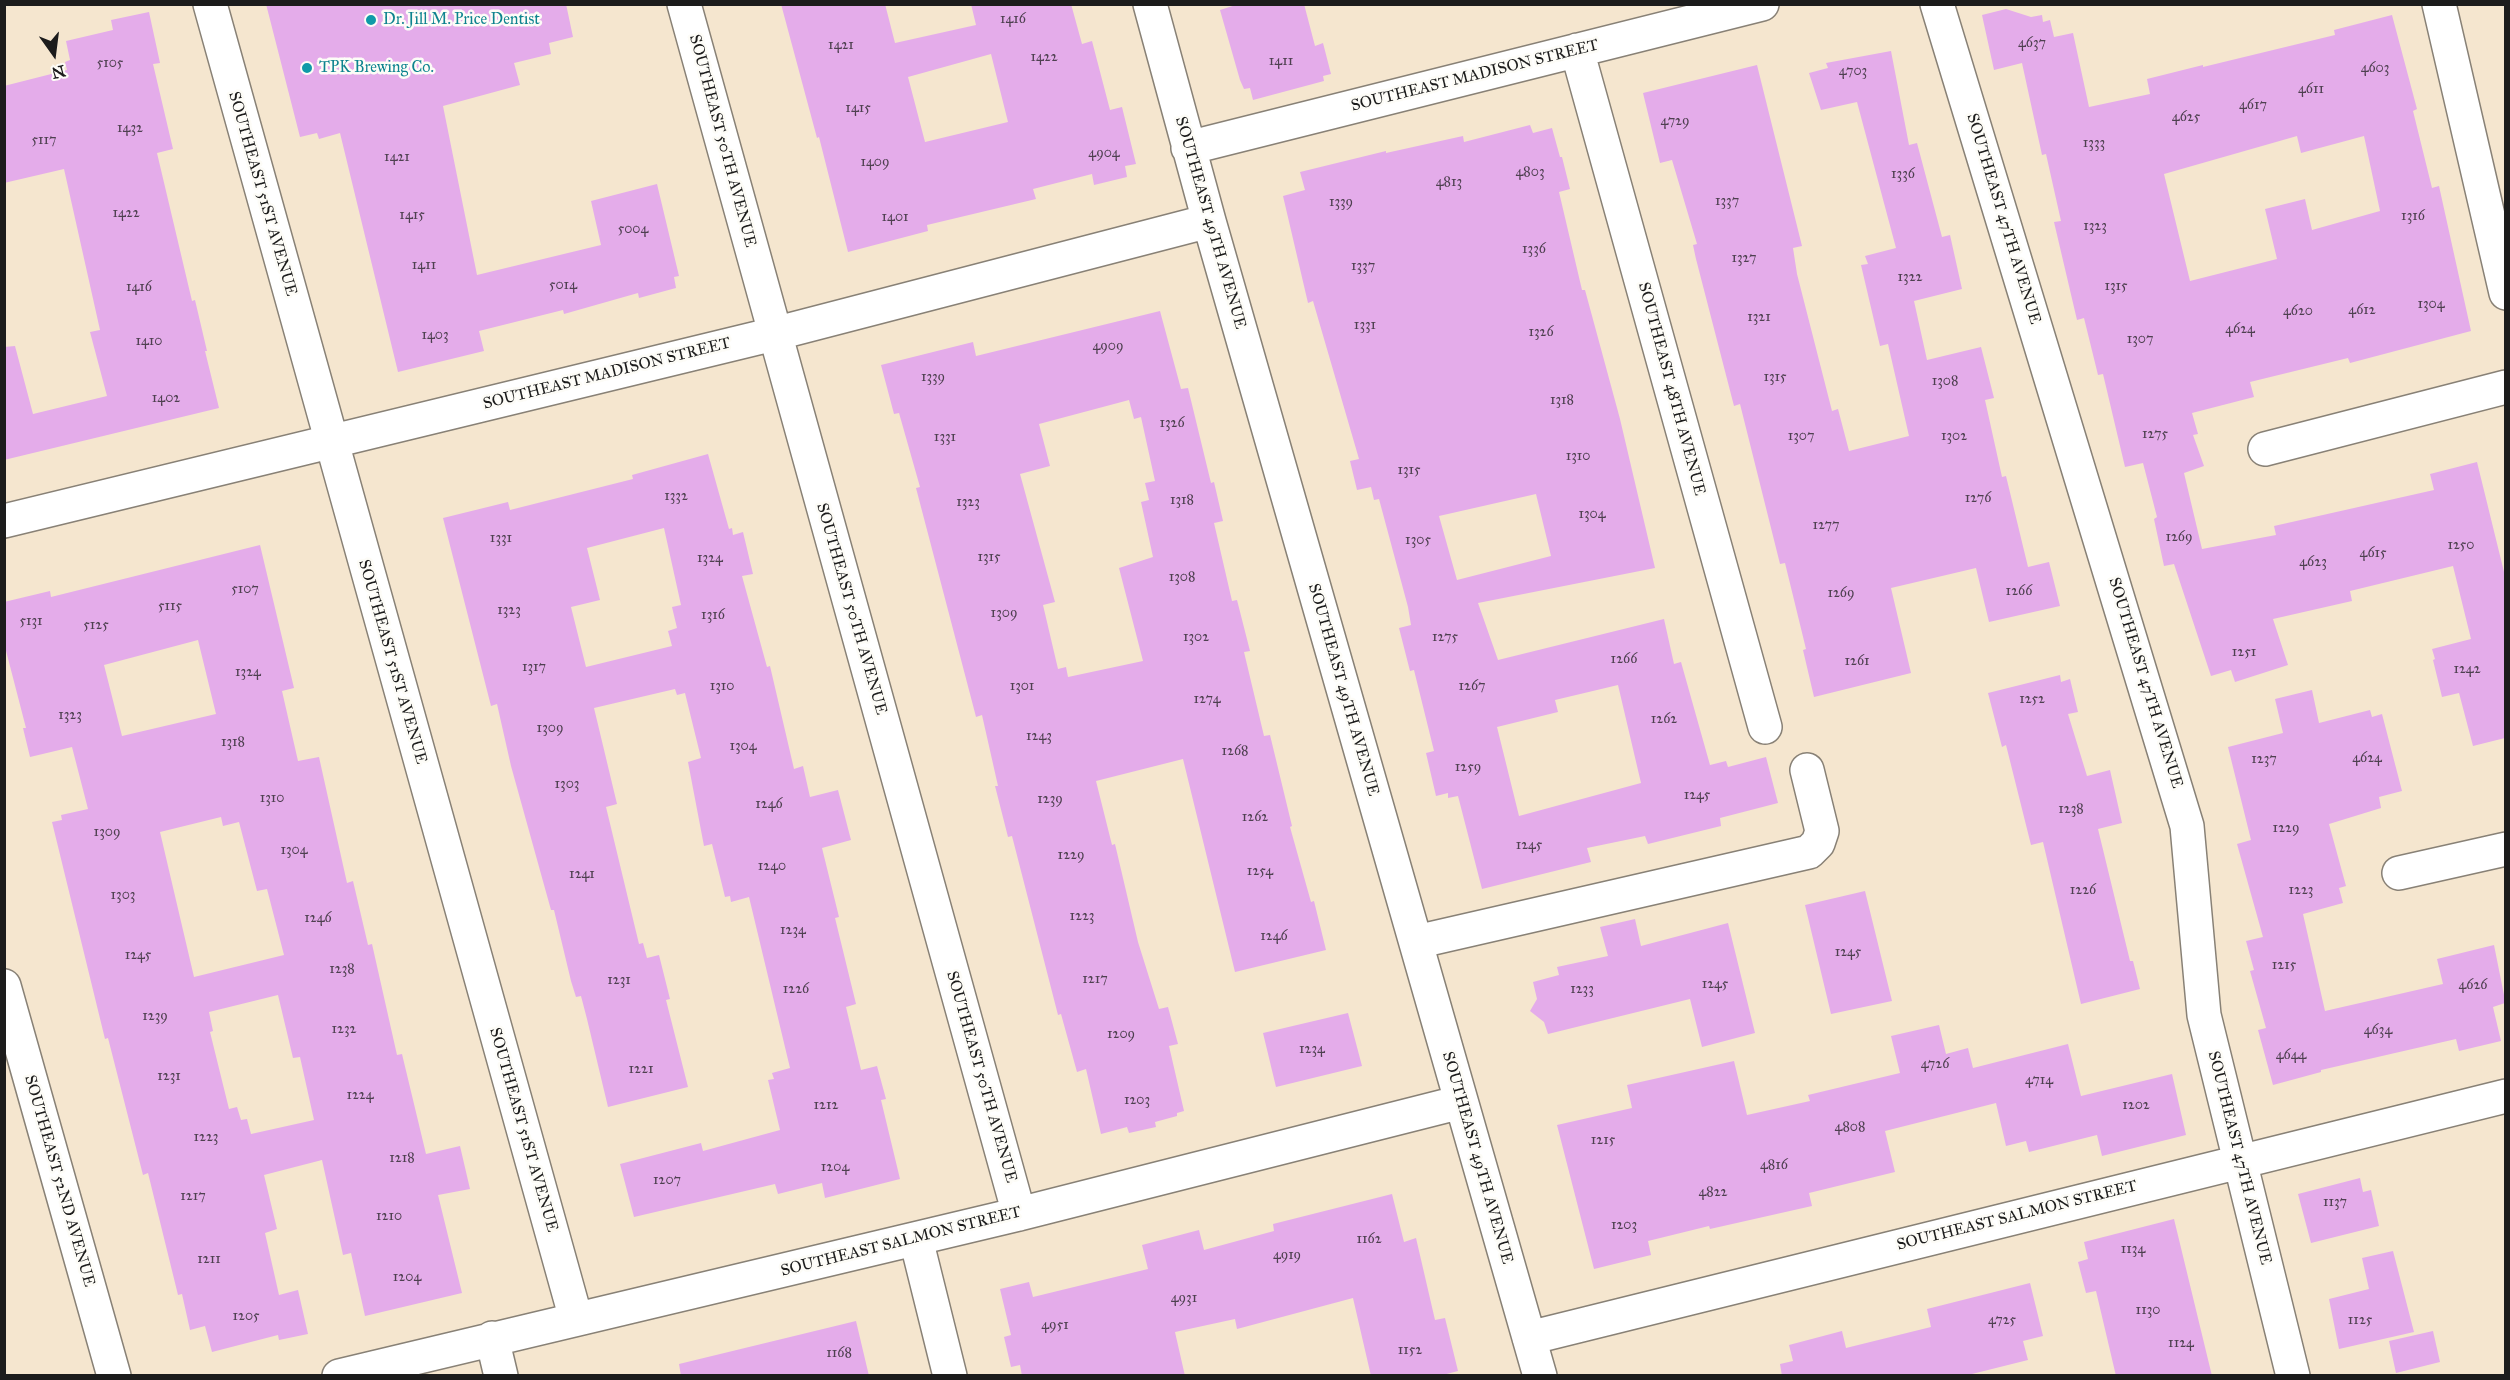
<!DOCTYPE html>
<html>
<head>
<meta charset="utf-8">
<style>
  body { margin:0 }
  #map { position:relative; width:2510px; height:1380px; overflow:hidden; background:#f5e6cf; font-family:"IM FELL Great Primer",serif }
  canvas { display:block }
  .frame { position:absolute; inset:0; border:6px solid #1c1c1c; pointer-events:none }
  .north { position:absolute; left:24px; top:24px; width:60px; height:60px; -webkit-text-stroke:4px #fdfcf7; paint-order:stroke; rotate:166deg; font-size:16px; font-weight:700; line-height:24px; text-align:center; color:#1c1c1c }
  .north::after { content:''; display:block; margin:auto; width:21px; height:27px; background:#1c1c1c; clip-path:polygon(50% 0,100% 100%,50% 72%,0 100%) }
</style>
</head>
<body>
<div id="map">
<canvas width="2510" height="1380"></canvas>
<div class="frame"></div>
<div class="north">N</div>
</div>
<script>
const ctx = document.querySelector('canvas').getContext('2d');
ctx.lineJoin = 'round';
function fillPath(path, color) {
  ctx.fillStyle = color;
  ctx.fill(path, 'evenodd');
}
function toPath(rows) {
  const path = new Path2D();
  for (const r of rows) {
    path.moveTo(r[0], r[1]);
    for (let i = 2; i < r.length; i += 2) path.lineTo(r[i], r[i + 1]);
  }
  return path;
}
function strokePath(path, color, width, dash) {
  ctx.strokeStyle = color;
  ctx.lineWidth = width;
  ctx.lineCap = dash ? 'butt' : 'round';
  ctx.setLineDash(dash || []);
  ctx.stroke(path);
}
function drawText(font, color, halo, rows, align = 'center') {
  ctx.font = font + ' "IM FELL Great Primer",serif';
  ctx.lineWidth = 5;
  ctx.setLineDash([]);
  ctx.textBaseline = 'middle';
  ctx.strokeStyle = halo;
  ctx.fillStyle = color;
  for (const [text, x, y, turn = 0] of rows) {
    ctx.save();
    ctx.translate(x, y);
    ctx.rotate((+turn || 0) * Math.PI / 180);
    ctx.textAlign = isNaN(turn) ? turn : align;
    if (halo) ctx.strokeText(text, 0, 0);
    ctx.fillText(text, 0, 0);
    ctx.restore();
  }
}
const building = toPath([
  [266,4,566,4,573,37,549,43,551,54,514,63,520,85,443,106,477,275,601,245,591,201,657,184,679,276,674,277,676,288,639,298,638,293,564,314,563,310,479,331,484,351,398,372,340,133,319,139,317,133,300,137],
  [781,4,885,4,895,43,976,25,971,4,1071,4,1082,44,1092,41,1110,110,1122,107,1136,164,1125,166,1127,177,1094,185,1092,174,1033,189,1036,199,927,225,928,231,848,252,819,137,817,138],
  [991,54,1008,122,925,142,908,77],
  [1239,4,1304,4,1315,46,1323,43,1331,74,1323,76,1324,81,1253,100,1250,88,1244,89,1240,80,1220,10],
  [2006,9,2031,17,2042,15,2043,22,2050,20,2054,37,2073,33,2089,107,2150,94,2147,79,2203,65,2203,67,2335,35,2334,30,2392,15,2417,109,2413,111,2432,188,2439,186,2471,331,2350,363,2348,358,2250,382,2254,397,2192,413,2198,434,2193,435,2204,466,2184,473,2202,549,2276,535,2274,526,2434,490,2430,474,2477,462,2505,576,2505,738,2473,746,2459,693,2442,697,2433,660,2435,659,2432,649,2471,639,2453,566,2350,591,2352,601,2273,619,2288,665,2235,682,2231,670,2211,676,2174,564,2164,566,2154,519,2157,517,2143,463,2125,467,2103,374,2098,375,2084,318,2077,320,2054,222,2061,221,2046,154,2042,155,2022,63,1994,70,1982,15],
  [2297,136,2301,153,2364,136,2380,211,2312,230,2305,199,2265,209,2277,259,2190,281,2164,174],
  [149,12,160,63,153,64,173,149,157,153,192,301,195,300,207,351,205,351,219,408,4,460,4,347,15,346,33,414,107,396,90,332,100,330,64,169,4,183,4,86,67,70,65,62,70,60,66,41,113,30,111,20],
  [1891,51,1909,145,1917,143,1942,237,1950,235,1962,289,1914,301,1927,360,1981,347,1994,398,1985,400,2002,477,2006,476,2028,567,2049,562,2060,606,1989,622,1976,568,1891,588,1911,673,1814,697,1803,650,1806,649,1785,563,1780,564,1740,404,1734,406,1696,259,1693,245,1697,244,1672,160,1660,163,1643,93,1757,65,1802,246,1793,248,1797,274,1832,411,1838,409,1849,451,1909,436,1888,344,1880,346,1861,265,1868,264,1865,256,1896,248,1857,102,1821,110,1809,73,1828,68,1826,63],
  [1530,125,1533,133,1552,128,1560,157,1562,157,1570,189,1559,192,1582,290,1585,290,1620,419,1655,568,1478,603,1498,660,1664,619,1674,664,1681,662,1710,765,1726,761,1728,767,1766,757,1778,803,1720,818,1721,826,1648,844,1645,836,1587,848,1591,862,1482,889,1458,796,1448,798,1448,793,1436,796,1426,753,1434,751,1414,670,1410,671,1399,628,1411,625,1408,607,1379,499,1374,500,1371,487,1357,490,1350,461,1359,459,1313,301,1308,303,1283,196,1305,190,1300,172,1386,151,1386,153,1463,136,1464,142],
  [1536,494,1551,556,1457,580,1439,516],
  [1618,685,1641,783,1519,816,1497,727,1558,712,1555,700],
  [1160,311,1181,389,1188,388,1211,483,1214,482,1223,521,1214,523,1232,601,1237,600,1250,651,1244,652,1264,736,1270,735,1292,826,1290,827,1311,902,1314,901,1326,950,1235,972,1183,759,1096,781,1112,845,1115,844,1138,942,1159,1009,1168,1007,1178,1044,1169,1046,1184,1111,1177,1113,1177,1116,1155,1122,1156,1127,1129,1133,1127,1127,1101,1134,1086,1069,1077,1072,1061,1014,1058,1015,1012,836,1008,837,995,786,998,786,982,715,976,717,975,713,916,488,920,487,899,413,894,414,881,365,973,342,976,356],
  [1129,400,1134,419,1141,417,1155,481,1145,483,1149,500,1141,502,1153,557,1119,568,1143,661,1068,677,1066,667,1058,669,1043,605,1055,602,1020,474,1050,466,1039,424],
  [708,454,729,529,732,528,733,535,743,532,753,574,742,576,767,667,770,666,794,769,803,766,810,797,838,790,851,840,822,848,839,917,835,918,856,1004,846,1007,861,1070,877,1066,886,1099,881,1100,900,1179,825,1198,822,1183,778,1194,775,1184,634,1217,620,1164,701,1143,703,1151,780,1130,768,1080,774,1079,772,1073,790,1068,749,897,731,902,730,896,725,897,712,844,704,846,688,762,701,758,685,693,677,695,675,689,594,708,617,804,606,807,639,944,643,943,647,958,659,955,670,999,666,1000,688,1087,608,1107,587,1019,581,996,576,997,571,981,554,910,551,910,511,766,497,704,491,706,443,518,508,502,510,510,633,479,632,475],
  [664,528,681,605,672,607,677,628,668,631,672,646,586,667,571,607,600,600,587,548],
  [260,545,294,688,282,691,298,761,319,757,347,883,353,881,368,945,372,944,397,1055,402,1054,426,1154,460,1146,470,1189,438,1195,462,1293,365,1316,351,1253,343,1255,322,1160,264,1175,277,1229,265,1233,279,1295,298,1290,308,1334,279,1340,278,1335,212,1352,205,1326,190,1330,182,1294,178,1295,148,1173,143,1175,108,1038,105,1039,52,822,62,820,61,815,88,809,72,747,30,757,23,728,26,728,4,643,4,602,50,591,51,597],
  [198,640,216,714,122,736,104,665],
  [221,817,223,826,239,822,257,891,267,889,284,955,194,977,160,832],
  [278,995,293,1058,300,1057,314,1120,251,1134,247,1119,241,1120,237,1107,229,1109,210,1032,213,1031,209,1012],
  [2060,675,2061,682,2070,679,2078,712,2068,714,2087,776,2110,770,2122,823,2098,829,2130,961,2133,961,2140,989,2081,1004,2043,842,2031,845,2006,745,2002,747,1988,693],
  [2312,690,2319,723,2370,710,2372,717,2382,714,2402,791,2379,797,2381,808,2329,824,2346,886,2339,888,2343,903,2303,914,2325,1011,2443,984,2437,959,2494,945,2505,1000,2505,1003,2493,1007,2501,1041,2459,1051,2456,1039,2321,1070,2321,1072,2273,1085,2258,1030,2266,1028,2250,971,2254,970,2246,941,2263,937,2237,844,2251,840,2228,747,2283,733,2275,699],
  [1865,891,1892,1001,1831,1014,1805,905],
  [1635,919,1641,946,1728,923,1755,1033,1702,1047,1690,999,1548,1034,1544,1022,1530,1011,1537,999,1533,982,1559,975,1557,967,1608,956,1600,927],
  [1348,1013,1362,1066,1276,1087,1263,1033],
  [1939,1025,1946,1054,1968,1048,1973,1068,2068,1044,2081,1096,2172,1074,2186,1135,2102,1156,2097,1135,2029,1152,2026,1141,2006,1146,1996,1103,1885,1131,1895,1172,1809,1193,1812,1206,1710,1229,1709,1226,1648,1241,1651,1255,1594,1269,1557,1125,1632,1108,1627,1085,1734,1061,1747,1115,1810,1101,1808,1095,1900,1073,1891,1036],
  [2360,1178,2363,1192,2371,1190,2379,1226,2311,1243,2298,1194],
  [1392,1194,1404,1242,1416,1238,1435,1320,1445,1318,1458,1371,1439,1376,1371,1376,1353,1298,1237,1329,1235,1319,1175,1332,1185,1376,1022,1376,1020,1365,1011,1367,1004,1337,1011,1335,1000,1289,1029,1282,1033,1297,1148,1269,1142,1245,1199,1230,1204,1250,1274,1231,1273,1224],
  [2174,1219,2212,1376,2116,1376,2096,1291,2086,1293,2078,1262,2088,1259,2084,1242],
  [2393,1251,2414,1332,2339,1349,2329,1299,2369,1289,2362,1258],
  [2030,1283,2043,1336,2023,1341,2028,1360,1964,1376,1782,1376,1780,1364,1793,1361,1789,1345,1842,1331,1846,1348,1931,1327,1927,1309],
  [856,1321,869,1376,681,1376,679,1364],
  [2433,1331,2440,1362,2396,1373,2389,1341]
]);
const minor = toPath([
  [210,4,576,1319],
  [684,4,1019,1214],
  [1150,4,1209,221,1540,1376],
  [1937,4,2187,826,2204,1015,2293,1376],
  [2439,4,2506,293],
  [1577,50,1765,727],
  [1188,148,1762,4],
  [2265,449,2506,387],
  [4,521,774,334,1209,221],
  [2399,873,2506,849],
  [1416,942,1809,852,1818,843,1822,831,1807,770],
  [4,986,114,1376],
  [916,1239,950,1376],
  [492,1338,501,1376],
  [1529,1338,2506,1096],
  [339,1376,1019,1214,1461,1102]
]);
const markers = [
  [371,20,6,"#0f9aa8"],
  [307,68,6,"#0f9aa8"]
];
const numberNames = [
  ["1416",1013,20],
  ["4637",2032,44],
  ["1421",841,46],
  ["1422",1044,58],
  ["1411",1281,62],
  ["5105",110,64],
  ["4603",2375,69],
  ["4703",1853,72],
  ["4611",2311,90],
  ["4617",2253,106],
  ["1415",858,109],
  ["4625",2186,118],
  ["4729",1675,122],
  ["1432",130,129],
  ["5117",44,141],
  ["1333",2094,144],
  ["4904",1104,154],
  ["1421",397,158],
  ["1409",875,163],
  ["4803",1530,173],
  ["1336",1903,175],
  ["4813",1449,183],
  ["1337",1727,202],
  ["1339",1341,203],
  ["1422",126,214],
  ["1415",412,216],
  ["1316",2413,217],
  ["1401",895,218],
  ["1323",2095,227],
  ["5004",633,230],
  ["1336",1534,250],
  ["1327",1744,259],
  ["1411",424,266],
  ["1337",1363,267],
  ["1322",1910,278],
  ["5014",563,286],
  ["1315",2116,287],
  ["1416",139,288],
  ["1304",2431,305],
  ["4612",2362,311],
  ["4620",2298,312],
  ["1321",1759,318],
  ["1331",1365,326],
  ["4624",2240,330],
  ["1326",1541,333],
  ["1403",435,336],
  ["1307",2140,340],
  ["1410",149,342],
  ["4909",1108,347],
  ["1339",933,378],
  ["1315",1775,378],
  ["1308",1945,382],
  ["1402",166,399],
  ["1318",1562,401],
  ["1326",1172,424],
  ["1275",2155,435],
  ["1307",1801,437],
  ["1302",1954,437],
  ["1331",945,438],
  ["1310",1578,457],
  ["1315",1409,471],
  ["1332",676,497],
  ["1276",1978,499],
  ["1318",1182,501],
  ["1323",968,503],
  ["1304",1592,515],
  ["1277",1826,526],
  ["1269",2179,538],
  ["1331",501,539],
  ["1305",1418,541],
  ["1250",2461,546],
  ["4615",2373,554],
  ["1315",989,558],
  ["1324",710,559],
  ["4623",2313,563],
  ["1308",1182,578],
  ["5107",245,590],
  ["1266",2019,592],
  ["1269",1841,594],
  ["5115",170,607],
  ["1323",509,611],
  ["1309",1004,614],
  ["1316",713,616],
  ["5131",31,622],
  ["5125",96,626],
  ["1302",1196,638],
  ["1275",1445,638],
  ["1251",2244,653],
  ["1266",1624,660],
  ["1261",1857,662],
  ["1317",534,668],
  ["1242",2467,670],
  ["1324",248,673],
  ["1310",722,687],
  ["1301",1022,687],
  ["1267",1472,687],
  ["1274",1207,700],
  ["1252",2032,700],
  ["1323",70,716],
  ["1262",1664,720],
  ["1309",550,729],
  ["1243",1039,737],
  ["1318",233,743],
  ["1304",743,747],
  ["1268",1235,752],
  ["4624",2367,759],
  ["1237",2264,760],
  ["1259",1468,768],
  ["1303",567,785],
  ["1245",1697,796],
  ["1310",272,799],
  ["1239",1050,800],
  ["1246",769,805],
  ["1238",2071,810],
  ["1262",1255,818],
  ["1229",2286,829],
  ["1309",107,833],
  ["1245",1529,846],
  ["1304",294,851],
  ["1229",1071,856],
  ["1240",772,867],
  ["1254",1260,872],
  ["1241",582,875],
  ["1226",2083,891],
  ["1223",2301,891],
  ["1303",123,896],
  ["1223",1082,917],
  ["1246",318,919],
  ["1234",793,931],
  ["1246",1274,937],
  ["1245",1848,953],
  ["1245",138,956],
  ["1215",2284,966],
  ["1238",342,970],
  ["1217",1095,980],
  ["1231",619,981],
  ["1245",1715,985],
  ["4626",2473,986],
  ["1226",796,990],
  ["1233",1582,990],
  ["1239",155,1017],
  ["1232",344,1030],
  ["4634",2378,1031],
  ["1209",1121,1035],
  ["1234",1312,1050],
  ["4644",2291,1056],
  ["4726",1935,1065],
  ["1221",641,1070],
  ["1231",169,1077],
  ["4714",2039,1081],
  ["1224",360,1096],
  ["1203",1137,1101],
  ["1212",826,1106],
  ["1202",2136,1106],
  ["4808",1850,1128],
  ["1223",206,1138],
  ["1215",1603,1141],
  ["1218",402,1159],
  ["4816",1774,1166],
  ["1204",835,1168],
  ["1207",667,1181],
  ["4822",1713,1193],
  ["1217",193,1197],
  ["1137",2335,1203],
  ["1210",389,1217],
  ["1203",1624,1226],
  ["1162",1369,1240],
  ["1134",2133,1250],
  ["4919",1287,1256],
  ["1211",209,1260],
  ["1204",407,1278],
  ["4931",1184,1299],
  ["1130",2148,1311],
  ["1205",246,1317],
  ["4725",2002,1321],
  ["1125",2360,1321],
  ["4951",1055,1326],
  ["1124",2181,1344],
  ["1152",1410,1351],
  ["1168",839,1354]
];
const cultureNames = [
  ["Dr. Jill M. Price Dentist",383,20],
  ["TPK Brewing Co.",319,68]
];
const streetNames = [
  ["SOUTHEAST MADISON STREET",1475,76,-14],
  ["SOUTHEAST 50TH AVENUE",722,141,75],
  ["SOUTHEAST 51ST AVENUE",262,194,74],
  ["SOUTHEAST 47TH AVENUE",2003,219,73],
  ["SOUTHEAST 49TH AVENUE",1210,223,74],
  ["SOUTHEAST MADISON STREET",607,374,-14],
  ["SOUTHEAST 48TH AVENUE",1671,389,75],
  ["SOUTHEAST 50TH AVENUE",851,609,74],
  ["SOUTHEAST 51ST AVENUE",392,662,74],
  ["SOUTHEAST 47TH AVENUE",2145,683,73],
  ["SOUTHEAST 49TH AVENUE",1343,690,74],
  ["SOUTHEAST 50TH AVENUE",981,1077,74],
  ["SOUTHEAST 51ST AVENUE",523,1130,74],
  ["SOUTHEAST 49TH AVENUE",1477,1158,74],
  ["SOUTHEAST 47TH AVENUE",2239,1158,76],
  ["SOUTHEAST 52ND AVENUE",59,1181,74],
  ["SOUTHEAST SALMON STREET",2017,1216,-14],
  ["SOUTHEAST SALMON STREET",901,1242,-14]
];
fillPath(building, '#e4acea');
strokePath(minor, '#888176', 36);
strokePath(minor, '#fff', 33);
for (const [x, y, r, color] of markers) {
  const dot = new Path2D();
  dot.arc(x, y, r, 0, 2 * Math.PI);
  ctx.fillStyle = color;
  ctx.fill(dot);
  strokePath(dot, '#fdfcf7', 2);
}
drawText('14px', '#4e4050', null, numberNames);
drawText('16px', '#0d838f', '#fdfcf7', cultureNames, 'left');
drawText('16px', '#1c1c1c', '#fdfcf7', streetNames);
</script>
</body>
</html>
